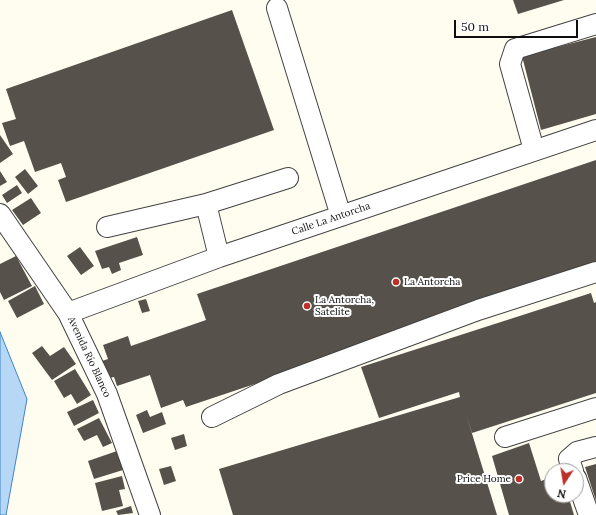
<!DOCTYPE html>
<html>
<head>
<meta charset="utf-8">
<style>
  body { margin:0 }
  #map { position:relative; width:596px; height:515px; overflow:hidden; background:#fffdf0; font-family:Lora,serif }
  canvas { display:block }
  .north { position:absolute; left:544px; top:463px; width:40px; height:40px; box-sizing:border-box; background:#fff; border:1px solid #9f9f9f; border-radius:50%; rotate:192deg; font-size:11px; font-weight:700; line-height:16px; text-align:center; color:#0f0f0f }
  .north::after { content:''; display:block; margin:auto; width:14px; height:18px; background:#bd3028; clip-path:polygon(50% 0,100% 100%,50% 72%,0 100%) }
  .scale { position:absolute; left:454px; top:20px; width:124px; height:18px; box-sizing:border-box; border:2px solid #0f0f0f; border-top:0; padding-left:5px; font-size:12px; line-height:14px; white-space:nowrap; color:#0f0f0f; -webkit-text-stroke:3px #fff; paint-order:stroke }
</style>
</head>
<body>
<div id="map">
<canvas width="596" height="515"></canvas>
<div class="north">N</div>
<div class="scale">50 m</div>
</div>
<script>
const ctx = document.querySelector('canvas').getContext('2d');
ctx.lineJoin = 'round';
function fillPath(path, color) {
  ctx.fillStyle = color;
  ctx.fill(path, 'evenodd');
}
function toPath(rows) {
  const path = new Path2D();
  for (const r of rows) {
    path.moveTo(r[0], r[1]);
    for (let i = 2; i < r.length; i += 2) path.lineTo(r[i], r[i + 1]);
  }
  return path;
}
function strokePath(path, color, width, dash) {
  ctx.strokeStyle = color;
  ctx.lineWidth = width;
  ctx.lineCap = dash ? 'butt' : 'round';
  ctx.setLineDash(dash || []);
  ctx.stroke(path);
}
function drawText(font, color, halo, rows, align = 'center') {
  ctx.font = font + ' Lora,serif';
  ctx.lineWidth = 4;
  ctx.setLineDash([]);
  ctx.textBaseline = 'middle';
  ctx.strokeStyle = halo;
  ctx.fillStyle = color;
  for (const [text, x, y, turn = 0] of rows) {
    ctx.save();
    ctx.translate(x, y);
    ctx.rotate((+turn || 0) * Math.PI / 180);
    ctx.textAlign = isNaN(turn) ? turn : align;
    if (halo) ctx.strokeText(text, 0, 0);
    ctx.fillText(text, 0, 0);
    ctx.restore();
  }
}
const water = toPath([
  [0,332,27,399,6,515,0,515,0,332]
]);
const building = toPath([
  [513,0,564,0,518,14],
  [232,10,274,130,66,202,58,180,66,177,61,163,35,172,24,141,10,146,2,123,16,119,6,89],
  [596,37,596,114,541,130,522,56],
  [0,135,13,154,0,163],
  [596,160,596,270,186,407,183,400,161,408,150,375,117,386,114,377,105,379,99,362,108,359,103,345,128,336,131,346,206,320,197,294],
  [25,169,38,186,28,194,15,177],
  [0,171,7,182,0,186],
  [17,185,22,193,7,203,2,195],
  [31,198,41,213,23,225,12,210],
  [137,237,143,255,119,263,121,270,112,274,109,267,102,269,95,251],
  [80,247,94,266,81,275,67,256],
  [16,256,32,286,4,300,0,292,0,264],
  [35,286,44,304,17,318,8,301],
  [591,293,594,303,596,302,596,393,472,433,466,414,497,515,233,515,219,469,460,397,459,392,379,418,361,367],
  [146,299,150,311,142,313,138,301],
  [42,346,50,356,64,347,76,364,52,380,32,353],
  [75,369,91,395,77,404,71,394,64,398,54,381],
  [93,400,99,413,74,426,67,412],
  [147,410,150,417,162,412,166,424,143,433,136,415],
  [99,418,112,443,103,447,97,435,84,441,77,429],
  [184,434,187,446,175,450,171,438],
  [529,443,541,481,552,477,552,495,568,495,574,515,509,515,492,456],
  [117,451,123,470,94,479,88,461],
  [596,464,596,501,585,467],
  [171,466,176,481,164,485,159,469],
  [122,476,125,489,119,490,123,506,102,511,95,483],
  [131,506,133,513,118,515,116,511]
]);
const minor = toPath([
  [277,8,341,216],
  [534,150,510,64,515,49,596,24],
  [0,214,68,313,107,394,150,515],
  [107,227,206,204],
  [219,257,206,204,288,178],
  [68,313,219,257,596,130],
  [212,417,279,384,478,310,596,272],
  [505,437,596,408],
  [573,471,569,459,577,452,596,447],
  [576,478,589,515]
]);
const markers = [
  [396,282,4,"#bd3028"],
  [307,306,4,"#bd3028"],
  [519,479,4,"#bd3028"]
];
const streetNames = [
  ["Calle La Antorcha",331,219,-19],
  ["Avenida Río Blanco",89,357,65]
];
const poiNames = [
  ["La Antorcha",404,282],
  ["La Antorcha,",315,300],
  ["Satelite",315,312],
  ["Price Home",511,479,"right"]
];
fillPath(water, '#b6d7f5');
strokePath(water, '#3e85cb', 1);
fillPath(building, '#57514b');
strokePath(minor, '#424242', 22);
strokePath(minor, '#fff', 20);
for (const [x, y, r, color] of markers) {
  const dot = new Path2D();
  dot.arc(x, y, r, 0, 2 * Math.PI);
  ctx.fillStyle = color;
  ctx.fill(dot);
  strokePath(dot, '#fff', 1.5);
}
drawText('10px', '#0f0f0f', '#fff', streetNames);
drawText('10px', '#0f0f0f', '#fff', poiNames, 'left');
</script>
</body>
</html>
